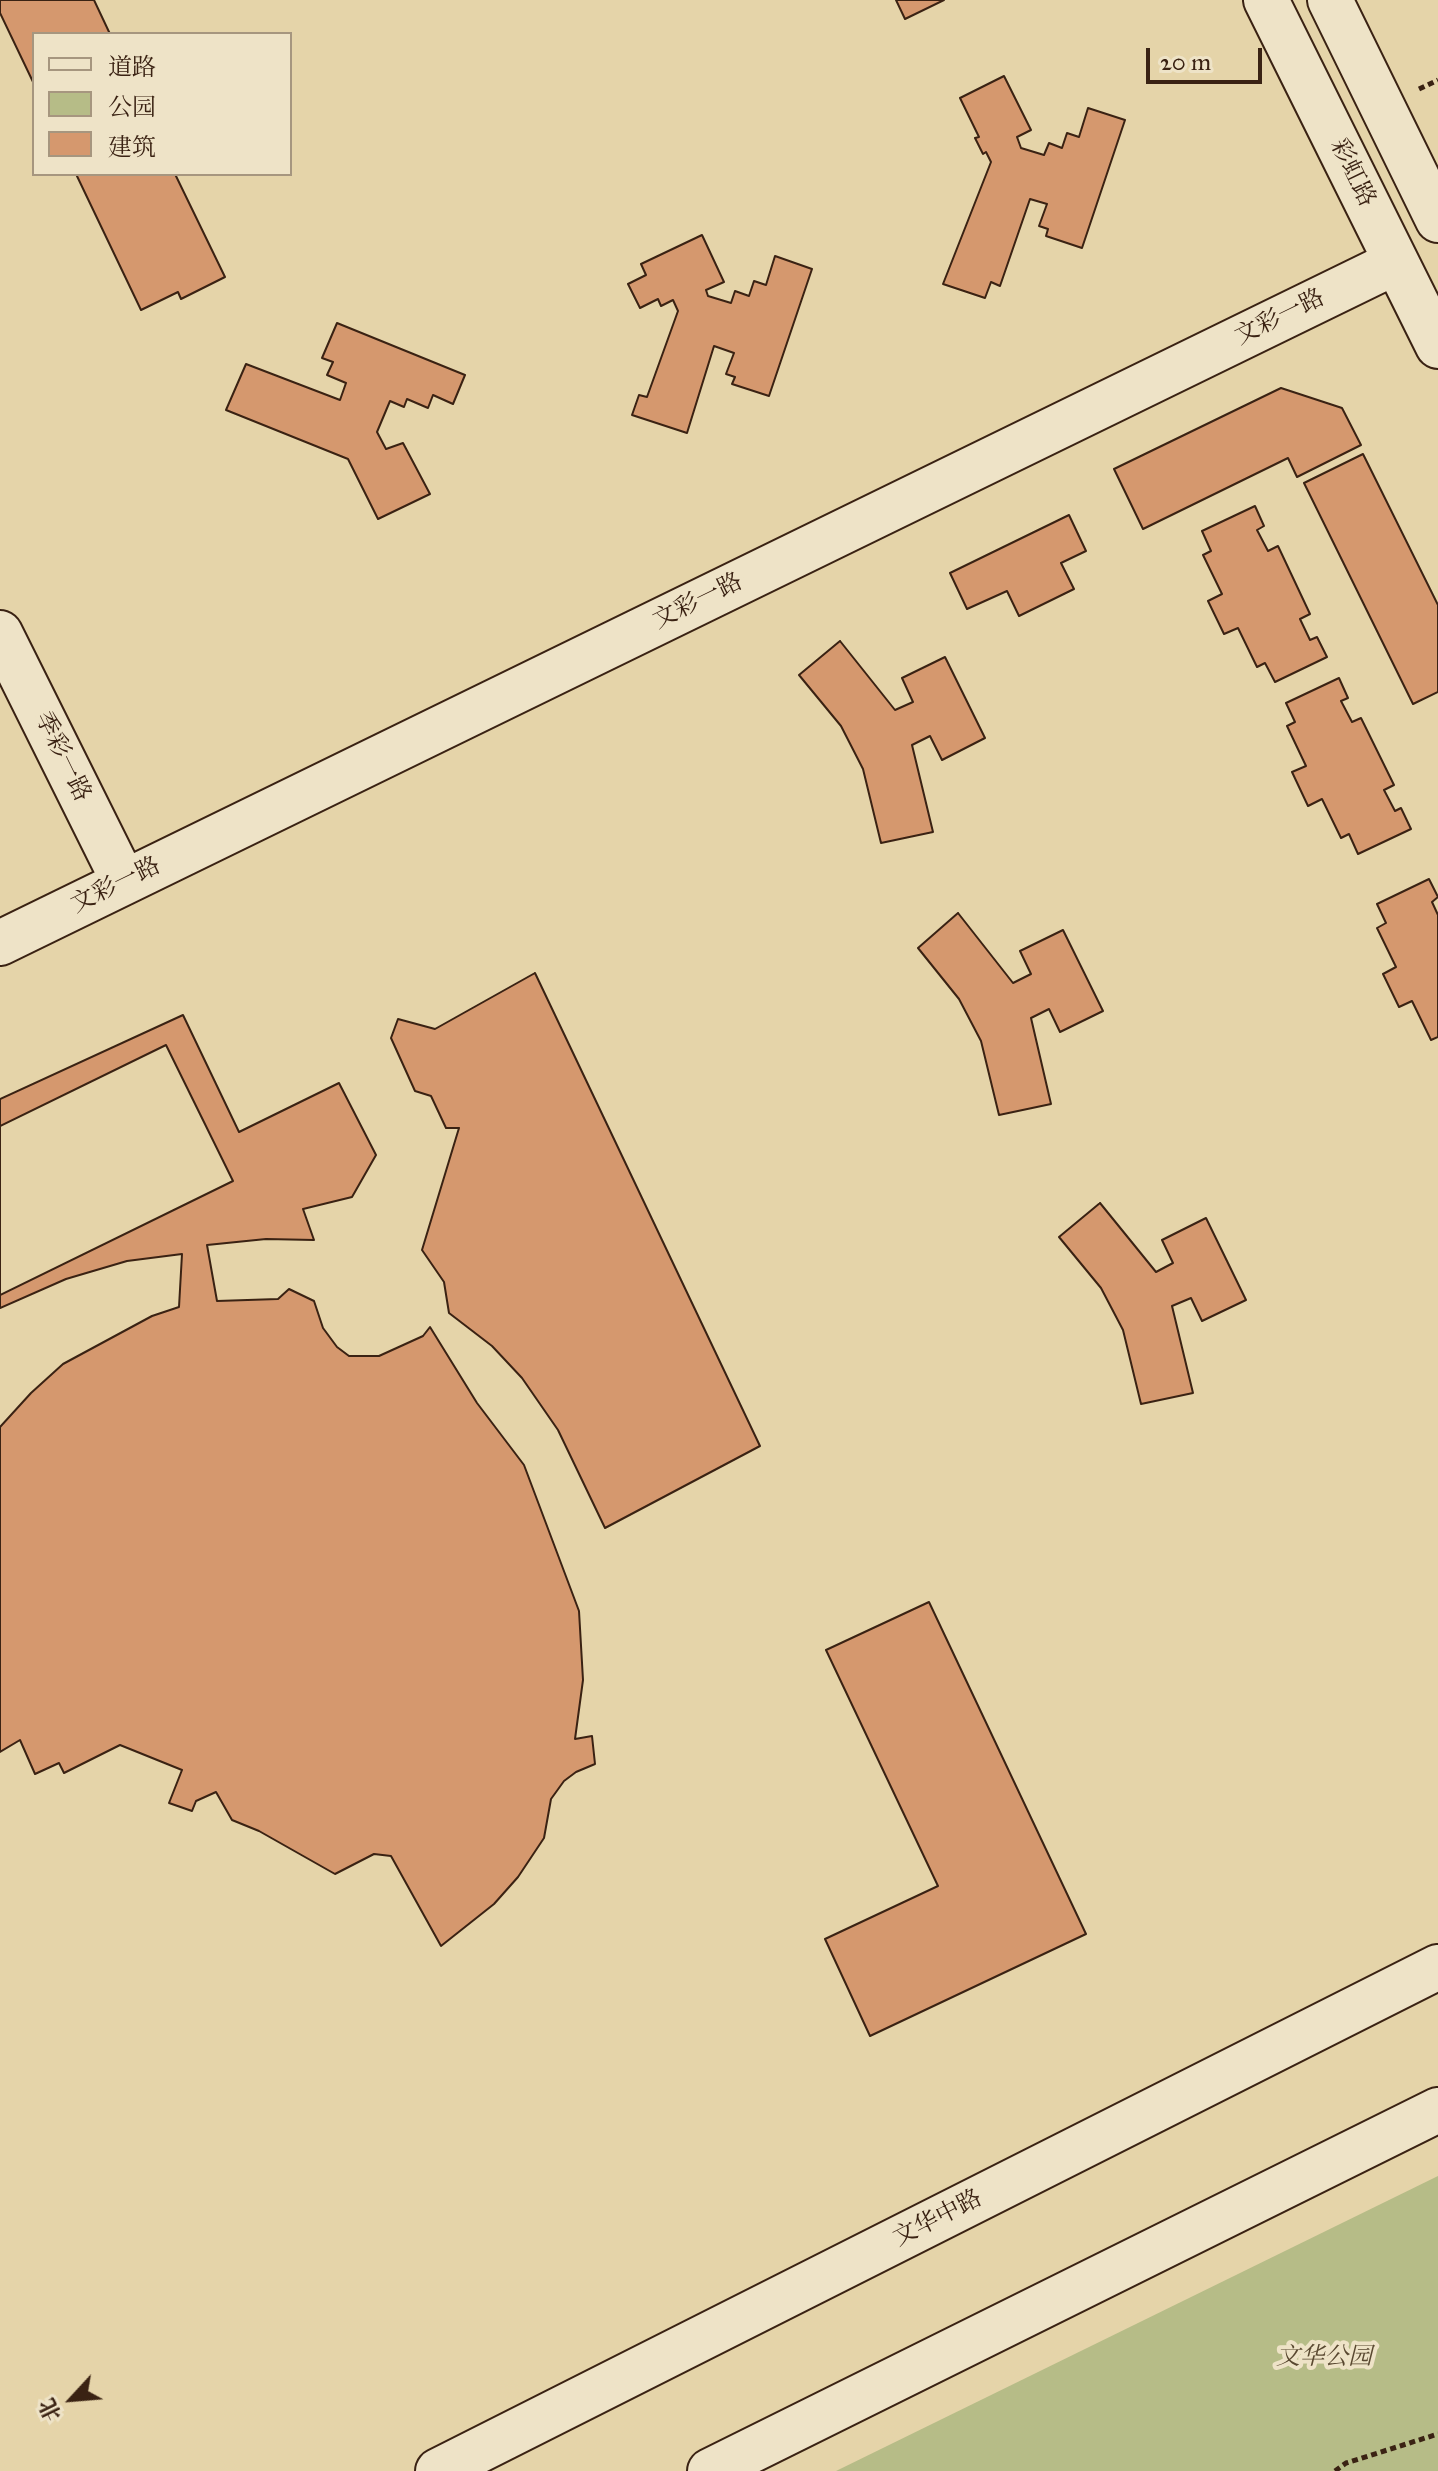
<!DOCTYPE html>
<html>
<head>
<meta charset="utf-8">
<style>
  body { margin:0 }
  #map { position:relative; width:1438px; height:2471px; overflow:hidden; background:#e5d4a9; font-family:"IM FELL Great Primer","Noto Serif SC",serif }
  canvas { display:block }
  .legend { position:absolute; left:32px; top:32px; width:260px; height:144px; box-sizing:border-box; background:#eee3c7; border:2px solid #a6967f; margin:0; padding:10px 14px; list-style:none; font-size:24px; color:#3a2213 }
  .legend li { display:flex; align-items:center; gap:16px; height:40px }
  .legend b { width:40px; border:2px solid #a6967f }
  .north { position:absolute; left:32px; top:2359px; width:80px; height:80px; -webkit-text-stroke:6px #eee3c7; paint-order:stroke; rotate:244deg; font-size:22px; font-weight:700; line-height:32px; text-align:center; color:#3a2213 }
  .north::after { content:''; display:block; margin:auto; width:28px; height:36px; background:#3a2213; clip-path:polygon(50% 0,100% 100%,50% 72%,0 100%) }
  .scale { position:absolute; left:1146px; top:48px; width:116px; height:36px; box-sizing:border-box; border:4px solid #3a2213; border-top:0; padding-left:10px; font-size:24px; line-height:28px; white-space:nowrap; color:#3a2213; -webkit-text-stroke:6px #eee3c7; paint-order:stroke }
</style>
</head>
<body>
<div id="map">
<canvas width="1438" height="2471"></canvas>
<ul class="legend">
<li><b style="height:10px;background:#eee3c7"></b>道路</li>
<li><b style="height:22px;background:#b6bc87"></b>公园</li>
<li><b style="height:22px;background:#d5986e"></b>建筑</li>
</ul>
<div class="north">北</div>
<div class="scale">20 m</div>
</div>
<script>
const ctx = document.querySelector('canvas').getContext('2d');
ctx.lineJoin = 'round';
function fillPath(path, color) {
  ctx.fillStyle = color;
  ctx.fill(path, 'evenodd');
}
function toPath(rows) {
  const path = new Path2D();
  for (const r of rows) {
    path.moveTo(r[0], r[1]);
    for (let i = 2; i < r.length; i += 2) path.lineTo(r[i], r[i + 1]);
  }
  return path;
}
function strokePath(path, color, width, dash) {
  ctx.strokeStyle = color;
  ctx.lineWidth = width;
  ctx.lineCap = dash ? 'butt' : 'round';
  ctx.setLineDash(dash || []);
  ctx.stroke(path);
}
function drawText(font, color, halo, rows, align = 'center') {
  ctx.font = font + ' "IM FELL Great Primer","Noto Serif SC",serif';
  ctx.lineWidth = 8;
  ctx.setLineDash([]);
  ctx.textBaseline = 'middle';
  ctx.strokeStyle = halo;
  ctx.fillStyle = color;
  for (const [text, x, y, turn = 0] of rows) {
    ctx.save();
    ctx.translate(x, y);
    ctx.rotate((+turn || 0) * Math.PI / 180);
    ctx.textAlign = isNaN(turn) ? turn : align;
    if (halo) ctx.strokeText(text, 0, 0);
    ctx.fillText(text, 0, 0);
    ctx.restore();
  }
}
const green = toPath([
  [1438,2176,1438,2471,836,2471]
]);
const building = toPath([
  [0,0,94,0,110,34,34,34,34,84,0,13,0,0],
  [896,0,944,0,905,19,896,0],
  [1004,76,1031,130,1017,137,1021,148,1044,155,1049,143,1062,148,1067,133,1079,137,1088,108,1125,120,1082,248,1046,236,1048,229,1039,226,1047,204,1030,199,1000,286,991,282,985,298,943,284,991,162,986,152,983,154,975,138,979,137,960,98,1004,76],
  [76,174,175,174,225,277,181,299,178,292,141,310,76,174],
  [702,235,724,282,706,290,708,296,731,303,735,291,749,296,754,281,766,285,775,256,812,269,769,396,732,384,735,377,726,374,734,353,714,346,687,433,632,415,639,395,647,397,678,311,673,300,661,306,658,299,640,308,628,284,646,275,641,264,702,235],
  [337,323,465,375,453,404,433,395,428,408,407,399,404,407,390,401,377,432,386,449,403,443,430,494,378,519,348,459,226,410,246,364,340,400,346,383,327,375,333,362,322,358,337,323],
  [1281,388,1342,408,1361,445,1297,477,1288,458,1143,529,1114,469,1281,388],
  [1363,454,1438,605,1438,692,1413,704,1304,483,1363,454],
  [1255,506,1264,526,1257,530,1268,551,1278,546,1310,614,1300,619,1310,640,1317,637,1327,657,1275,682,1265,663,1257,667,1238,628,1224,634,1208,601,1222,594,1203,555,1211,551,1202,531,1255,506],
  [1069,515,1086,551,1061,563,1074,589,1019,616,1007,591,967,609,950,573,1069,515],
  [840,641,895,710,913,702,902,678,945,657,985,738,942,760,930,736,912,745,933,832,881,843,863,769,841,726,799,675,840,641],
  [1339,678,1348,698,1341,701,1352,722,1361,718,1394,785,1384,790,1395,811,1401,808,1411,829,1358,854,1349,834,1341,838,1322,799,1308,806,1292,772,1306,766,1287,726,1295,722,1286,703,1339,678],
  [1429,879,1438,897,1432,902,1438,915,1438,1037,1431,1040,1412,1001,1399,1007,1383,974,1396,967,1377,928,1386,923,1377,904,1429,879],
  [958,913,1013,983,1031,974,1020,951,1063,930,1103,1011,1060,1032,1049,1009,1031,1018,1051,1104,999,1115,981,1041,959,999,918,948,958,913],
  [535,973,760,1446,605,1528,558,1430,522,1378,492,1346,449,1313,444,1282,422,1250,459,1128,446,1128,431,1096,415,1091,391,1038,398,1019,435,1029,535,973],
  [183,1015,239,1132,339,1083,376,1155,352,1197,303,1209,314,1240,266,1239,207,1245,217,1301,278,1299,289,1289,314,1301,323,1328,337,1347,349,1356,379,1356,423,1336,430,1327,477,1403,524,1465,579,1611,583,1680,575,1739,592,1736,595,1764,576,1772,564,1781,551,1799,544,1838,518,1877,494,1904,441,1946,391,1856,374,1854,335,1874,259,1831,232,1820,216,1792,196,1801,192,1811,169,1803,182,1770,120,1745,64,1773,59,1763,35,1774,20,1740,0,1752,0,1427,31,1393,63,1364,152,1316,179,1307,182,1254,127,1261,66,1279,0,1308,0,1099,183,1015],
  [166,1045,233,1181,0,1295,0,1126,166,1045],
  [1100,1203,1156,1272,1173,1263,1162,1240,1206,1218,1246,1300,1202,1321,1191,1298,1172,1306,1193,1393,1141,1404,1123,1330,1101,1288,1059,1237,1100,1203],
  [929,1602,1086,1934,870,2036,825,1939,938,1886,826,1650,929,1602]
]);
const path = toPath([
  [1419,89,1438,80],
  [1335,2471,1346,2463,1438,2434]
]);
const secondary = toPath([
  [1266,0,1438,346],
  [1330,0,1438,220],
  [0,633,124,882],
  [0,943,1396,262],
  [438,2471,1438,1967],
  [710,2471,1438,2110]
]);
const streetNames = [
  ["彩虹路",1352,173,64],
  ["文彩一路",1280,318,-26],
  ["文彩一路",698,602,-26],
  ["季彩一路",62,757,64],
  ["文彩一路",116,886,-26],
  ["文华中路",938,2219,-27]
];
const parkNames = [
  ["文华公园",1324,2358]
];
fillPath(green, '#b6bc87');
fillPath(building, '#d5986e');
strokePath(building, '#3a2213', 2);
strokePath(secondary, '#3a2213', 48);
strokePath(path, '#3a2213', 5, [6, 4]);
strokePath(secondary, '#eee3c7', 44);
drawText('24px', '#3a2213', '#eee3c7', streetNames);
drawText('italic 24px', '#594830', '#eee3c7', parkNames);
</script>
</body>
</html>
